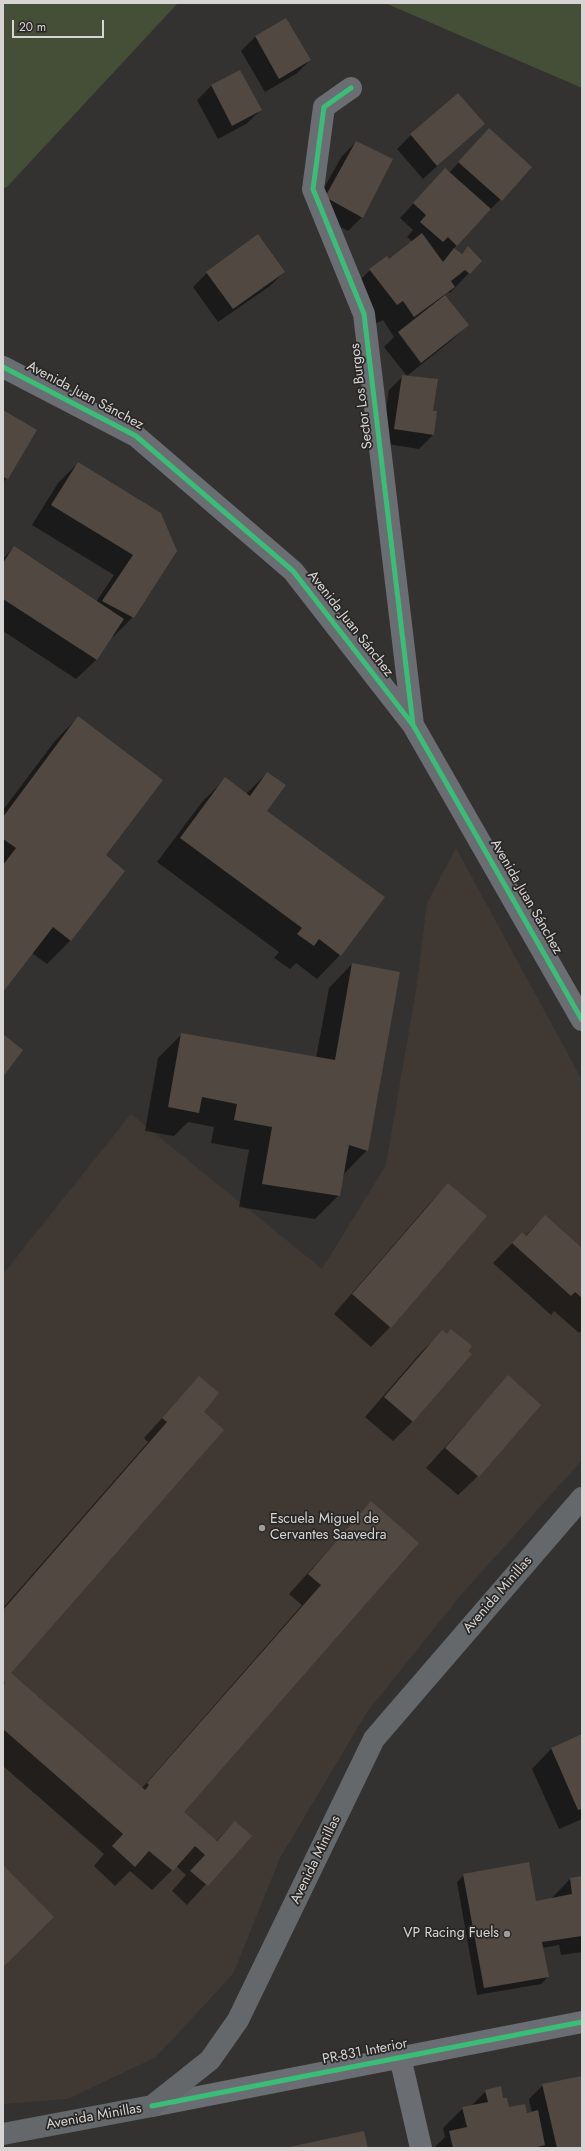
<!DOCTYPE html>
<html>
<head>
<meta charset="utf-8">
<style>
  body { margin:0 }
  #map { position:relative; width:585px; height:2151px; overflow:hidden; background:#333231; font-family:Jost,sans-serif }
  canvas { display:block }
  .frame { position:absolute; inset:0; border:4px solid #d7d5d4; pointer-events:none }
  .scale { position:absolute; left:12px; top:20px; width:92px; height:18px; box-sizing:border-box; border:2px solid #d7d5d4; border-top:0; padding-left:5px; font-size:12px; line-height:14px; white-space:nowrap; color:#d7d5d4; -webkit-text-stroke:3px #2a2826; paint-order:stroke }
</style>
</head>
<body>
<div id="map">
<canvas width="585" height="2151"></canvas>
<div class="frame"></div>
<div class="scale">20 m</div>
</div>
<script>
const ctx = document.querySelector('canvas').getContext('2d');
ctx.lineJoin = 'round';
function fillPath(path, color) {
  ctx.fillStyle = color;
  ctx.fill(path, 'evenodd');
}
function toPath(rows) {
  const path = new Path2D();
  for (const r of rows) {
    path.moveTo(r[0], r[1]);
    for (let i = 2; i < r.length; i += 2) path.lineTo(r[i], r[i + 1]);
  }
  return path;
}
function strokePath(path, color, width, dash) {
  ctx.strokeStyle = color;
  ctx.lineWidth = width;
  ctx.lineCap = dash ? 'butt' : 'round';
  ctx.setLineDash(dash || []);
  ctx.stroke(path);
}
function drawText(font, color, halo, rows, align = 'center') {
  ctx.font = font + ' Jost,sans-serif';
  ctx.lineWidth = 3.5;
  ctx.setLineDash([]);
  ctx.textBaseline = 'middle';
  ctx.strokeStyle = halo;
  ctx.fillStyle = color;
  for (const [text, x, y, turn = 0] of rows) {
    ctx.save();
    ctx.translate(x, y);
    ctx.rotate((+turn || 0) * Math.PI / 180);
    ctx.textAlign = isNaN(turn) ? turn : align;
    if (halo) ctx.strokeText(text, 0, 0);
    ctx.fillText(text, 0, 0);
    ctx.restore();
  }
}
const built = toPath([
  [456,848,582,1080,582,1460,461,1595,367,1712,280,1858,233,1974,156,2057,68,2099,3,2104,3,1274,131,1114,322,1269,386,1165,417,984,427,903]
]);
const green = toPath([
  [3,3,178,3,6,188,3,187],
  [385,3,582,3,582,88]
]);
const shadow = toPath([
  [286,19,310,60,296,74,265,92,241,51,255,37],
  [240,71,261,110,246,124,218,139,197,100,211,86],
  [483,124,423,179,397,149,411,135],
  [489,129,531,167,453,249,461,254,468,248,480,261,450,293,448,292,444,296,467,325,453,339,407,376,384,347,394,337,383,320,377,323,351,289,370,270,389,260,413,242,407,237,413,230,400,218,445,169,449,173],
  [356,142,362,217,348,231,311,211,342,156],
  [258,236,284,272,270,286,218,322,193,287,207,273],
  [403,376,433,435,419,449,381,443,389,390],
  [3,411,36,431,3,483],
  [78,463,176,550,133,617,113,637,112,636,96,660,76,679,3,631,3,559,14,547,96,602,114,575,32,525,58,483],
  [78,717,105,856,124,871,70,941,47,964,32,953,3,990,3,810,55,741],
  [267,773,266,811,383,897,340,955,317,979,296,963,290,969,274,958,279,952,157,862,202,802,225,779,246,794],
  [352,964,367,1150,344,1174,339,1195,315,1219,239,1207,249,1150,211,1143,214,1127,188,1122,174,1136,145,1131,158,1058,182,1034,316,1058,329,988],
  [449,1184,390,1327,371,1347,334,1314,429,1204],
  [545,1216,582,1249,582,1330,579,1333,554,1311,551,1315,493,1263,522,1233,525,1236],
  [442,1332,470,1354,412,1422,393,1441,365,1417,422,1351],
  [199,1377,202,1412,9,1673,142,1788,302,1605,289,1594,371,1503,183,1812,216,1841,235,1822,250,1836,187,1905,172,1891,186,1875,176,1866,152,1890,130,1871,115,1886,94,1866,104,1854,3,1766,3,1608,148,1442,144,1438],
  [508,1377,478,1476,458,1495,426,1468],
  [582,1735,582,1819,559,1829,532,1769,551,1749],
  [464,1875,535,1902,551,1899,570,1879,582,1877,582,1952,561,1955,559,1945,542,1948,548,1977,541,1984,477,1995,457,1882],
  [582,2077,582,2148,434,2148,445,2137,443,2128,463,2108,470,2107,486,2091,502,2100,509,2108,526,2115,532,2113,529,2099,543,2085]
]);
const building = toPath([
  [286,18,311,60,279,79,255,36],
  [240,70,262,110,232,126,211,85],
  [458,93,485,124,437,166,410,134],
  [489,128,532,167,502,201,458,162],
  [356,141,393,159,363,218,325,197],
  [445,168,491,209,457,246,448,237,443,242,420,222,426,215,413,203],
  [422,233,443,262,454,248,462,254,468,246,482,261,470,274,465,270,451,281,455,287,414,317,403,301,397,305,369,269,387,256,389,259],
  [258,234,285,272,233,309,206,272],
  [445,295,469,325,421,363,398,332],
  [402,375,438,379,433,411,437,411,434,435,394,429],
  [3,410,37,430,8,479,3,477],
  [78,462,161,513,177,551,134,618,102,601,133,555,51,505],
  [14,546,124,619,97,660,3,599,3,563],
  [78,716,163,780,106,855,125,871,71,941,53,927,3,992,3,865,16,848,3,839,3,817],
  [267,772,286,785,267,811,385,897,341,956,319,939,314,946,297,934,302,928,180,838,225,777,250,796],
  [352,963,400,972,368,1151,349,1145,340,1196,262,1184,272,1127,234,1120,237,1104,202,1097,199,1113,168,1107,181,1033,335,1060],
  [3,1034,23,1050,3,1077],
  [448,1183,487,1216,391,1328,352,1294],
  [545,1215,582,1248,582,1298,575,1292,571,1296,512,1243,522,1232,526,1236],
  [451,1329,472,1346,468,1351,472,1354,413,1422,384,1397,442,1330,447,1334],
  [508,1375,541,1405,479,1477,445,1448],
  [199,1376,219,1393,204,1412,224,1430,11,1673,145,1790,149,1785,147,1783,321,1585,308,1574,371,1501,419,1543,184,1812,217,1841,235,1821,252,1836,208,1886,190,1871,205,1855,195,1846,173,1871,149,1851,135,1867,112,1846,123,1834,3,1729,3,1685,5,1683,3,1681,3,1610,167,1422,162,1418],
  [582,1734,582,1809,578,1810,551,1748],
  [529,1862,536,1901,572,1894,570,1878,582,1876,582,1936,542,1942,549,1977,484,1988,463,1874],
  [3,1865,54,1917,3,1967],
  [582,2076,582,2148,557,2148,542,2084],
  [501,2086,503,2098,507,2098,509,2107,525,2104,527,2113,538,2110,545,2145,533,2148,453,2148,449,2131,467,2127,462,2107,488,2102,485,2090],
  [364,2131,368,2148,289,2148,289,2147]
]);
const minor = toPath([
  [351,88,324,107,313,189,364,314,413,725],
  [3,367,136,436,293,571,413,725,582,1020],
  [400,2057,421,2148],
  [152,2106,582,2022]
]);
const secondary = toPath([
  [3,2134,152,2106,210,2060,238,2020,374,1739,582,1498]
]);
const cycleway = toPath([
  [351,88,324,107,313,189,364,314,413,725],
  [3,367,136,436,293,571,413,725,582,1020],
  [152,2106,582,2022]
]);
const markers = [
  [262,1528,4,"#9e9c9b"],
  [507,1934,4,"#9e9c9b"]
];
const streetNames = [
  ["Avenida Juan Sánchez",85,396,28],
  ["Sector Los Burgos",362,396,-97],
  ["Avenida Juan Sánchez",350,624,52],
  ["Avenida Juan Sánchez",526,897,60],
  ["Avenida Minillas",498,1595,-49],
  ["Avenida Minillas",316,1860,-64],
  ["PR-831 Interior",365,2052,-11],
  ["Avenida Minillas",94,2117,-10]
];
const poiNames = [
  ["Escuela Miguel de",270,1520],
  ["Cervantes Saavedra",270,1536],
  ["VP Racing Fuels",499,1934,"right"]
];
fillPath(built, '#403933');
fillPath(green, '#454e37');
fillPath(shadow, '#0007');
fillPath(building, '#504841');
strokePath(minor, '#6a6e72', 22);
strokePath(secondary, '#65686b', 22);
strokePath(cycleway, '#3abd76', 5);
for (const [x, y, r, color] of markers) {
  const dot = new Path2D();
  dot.arc(x, y, r, 0, 2 * Math.PI);
  ctx.fillStyle = color;
  ctx.fill(dot);
  strokePath(dot, '#2a2826', 1.5);
}
drawText('14px', '#d7d5d4', '#2a2826', streetNames);
drawText('14px', '#d7d5d4', '#2a2826', poiNames, 'left');
</script>
</body>
</html>
